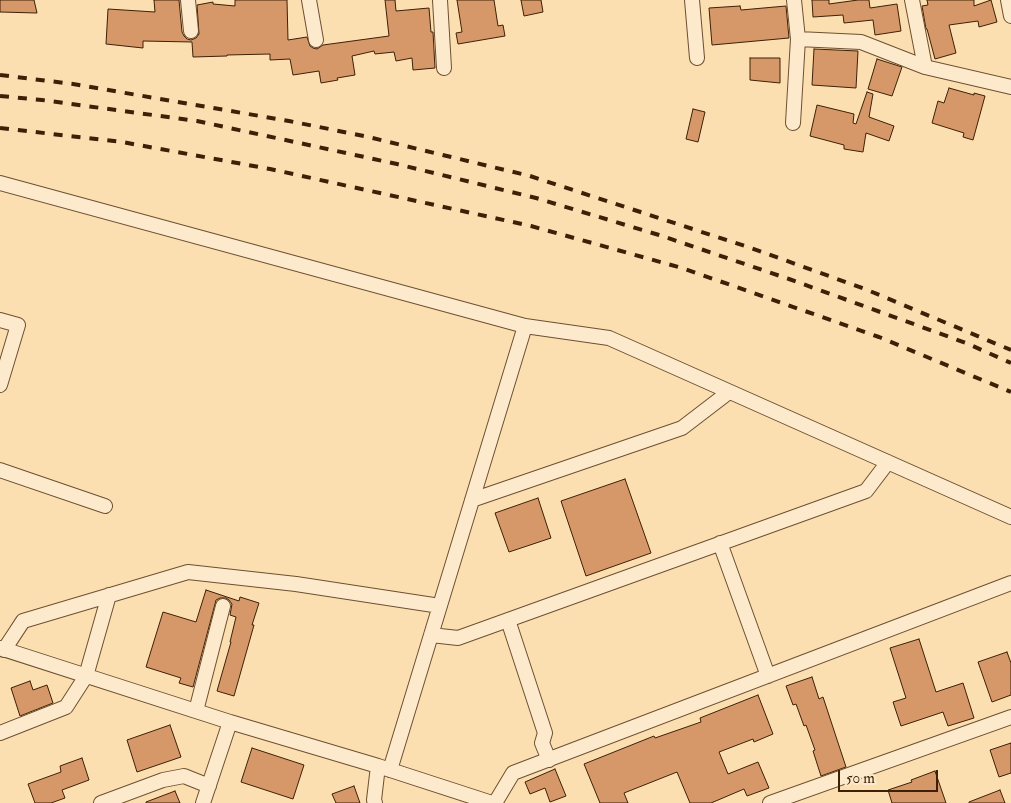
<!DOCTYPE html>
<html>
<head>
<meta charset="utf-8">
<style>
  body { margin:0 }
  #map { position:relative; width:1011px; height:803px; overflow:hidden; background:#fcdfb1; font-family:"IM FELL Double Pica",serif }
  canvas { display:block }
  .scale { position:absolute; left:838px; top:770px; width:100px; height:22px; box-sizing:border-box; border:2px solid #3d2006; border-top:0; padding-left:6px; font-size:15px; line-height:18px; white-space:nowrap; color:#3d2006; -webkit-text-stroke:4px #fdeacc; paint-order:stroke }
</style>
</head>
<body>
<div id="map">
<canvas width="1011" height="803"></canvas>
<div class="scale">50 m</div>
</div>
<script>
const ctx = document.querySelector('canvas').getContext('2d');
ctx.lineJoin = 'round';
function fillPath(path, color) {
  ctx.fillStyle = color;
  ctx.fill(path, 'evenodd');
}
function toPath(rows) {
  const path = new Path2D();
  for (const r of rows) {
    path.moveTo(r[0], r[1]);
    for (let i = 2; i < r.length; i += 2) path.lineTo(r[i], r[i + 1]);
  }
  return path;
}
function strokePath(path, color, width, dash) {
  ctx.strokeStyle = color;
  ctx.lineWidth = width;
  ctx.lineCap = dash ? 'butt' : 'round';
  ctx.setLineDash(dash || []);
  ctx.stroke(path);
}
const building = toPath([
  [0,0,34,0,37,13,0,12,0,0],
  [154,0,179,0,182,32,184,36,187,39,191,40,196,38,199,34,197,5,213,2,213,4,235,6,235,0,287,0,288,40,307,37,310,46,313,48,317,49,323,45,389,36,385,0,395,0,396,11,429,8,431,32,433,32,435,68,413,70,412,58,396,61,394,52,375,54,374,51,352,56,355,75,337,78,338,80,321,83,319,71,293,75,290,59,270,60,270,54,227,55,227,56,193,57,192,42,143,41,143,48,106,44,108,9,155,12,154,0],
  [457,0,494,0,498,26,503,25,505,36,458,44,456,33,462,32,457,0],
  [521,0,541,0,543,12,524,16,521,0],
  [812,0,829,0,829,4,858,0,869,0,870,8,897,4,901,31,875,35,873,20,844,23,843,15,813,17,812,0],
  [927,0,974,0,974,6,991,0,997,22,979,27,978,21,949,25,956,53,935,59,927,29,926,29,922,6,928,5,927,0],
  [740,6,741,10,786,6,789,38,712,45,709,8,740,6],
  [814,49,858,51,856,88,812,85,814,49],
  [750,58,780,58,780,83,750,80,750,58],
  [877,59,902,67,892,96,868,89,877,59],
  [949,88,974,95,974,93,985,96,973,140,963,137,964,133,932,123,938,101,944,103,949,88],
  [867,92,873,94,869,117,894,126,889,141,866,133,863,152,844,149,844,145,810,136,817,105,854,114,853,123,856,124,867,92],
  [693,109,705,112,698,142,686,139,693,109],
  [625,479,651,553,586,576,561,501,625,479],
  [538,498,551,538,509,552,495,513,538,498],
  [206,590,239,601,240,597,259,603,252,625,254,625,234,696,217,691,231,642,230,642,236,617,230,615,232,604,229,600,226,598,220,598,216,600,215,604,193,687,179,683,181,678,146,667,163,612,196,622,206,590],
  [919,639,936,692,963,683,974,718,948,726,943,712,901,726,893,702,906,698,890,648,919,639],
  [1007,652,1011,663,1011,695,992,702,978,662,1007,652],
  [812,677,819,699,823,697,846,767,821,776,813,751,815,750,806,725,804,726,796,704,793,705,786,686,812,677],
  [30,681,33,690,47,685,53,703,20,716,11,688,30,681],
  [758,695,773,734,754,742,753,739,719,752,728,774,758,762,769,788,747,796,744,789,711,803,690,803,677,772,624,793,628,803,600,803,584,764,654,736,655,738,701,722,700,718,758,695],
  [170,725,181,757,137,772,127,740,170,725],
  [1011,743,1011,773,999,777,990,750,1011,743],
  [252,748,304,765,293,799,241,782,252,748],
  [82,758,89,780,62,790,65,798,51,803,35,803,28,784,61,772,60,766,82,758],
  [555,769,566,796,550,802,545,788,530,794,525,782,555,769],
  [935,771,946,803,892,803,888,790,912,782,911,780,935,771],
  [354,786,360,803,336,803,332,794,354,786],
  [1000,790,1005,803,969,803,969,802,1000,790],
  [175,791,180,803,146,803,146,802,175,791]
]);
const street = toPath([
  [188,0,191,31],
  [309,0,316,40],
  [440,0,444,68],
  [692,0,697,58],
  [912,0,925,67],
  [1008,0,1011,16],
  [798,39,861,42,925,67,1011,87],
  [793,123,798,39,794,0],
  [0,183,525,326,609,338,1011,517],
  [0,320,18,325,0,385],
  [0,470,105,506],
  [472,500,682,428,729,392],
  [720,543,768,676],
  [508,620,545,733,542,743,549,760],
  [431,635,458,638,866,491,888,462],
  [0,648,230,722,378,766,492,803],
  [4,650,23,621,188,572,296,584,440,606],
  [196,711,223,606],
  [0,733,66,707,86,676,109,595],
  [390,770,525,326],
  [101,803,163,780,184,776,209,786],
  [203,803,230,722],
  [375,803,374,800,378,766],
  [495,803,513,773,1011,583],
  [770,803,1011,717]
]);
const rail = toPath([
  [0,75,73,84,289,121,364,136,530,176,751,248,865,289,1011,350],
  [0,96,42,100,197,121,397,164,536,198,659,235,789,279,966,343,1011,363],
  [0,128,122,142,270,169,531,226,682,268,879,337,1011,392]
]);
fillPath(building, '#d69769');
strokePath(building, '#3d2006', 1);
strokePath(street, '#6d5031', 16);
strokePath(street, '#fdeacc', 14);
strokePath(rail, '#3d2006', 4, [9, 9]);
</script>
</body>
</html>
